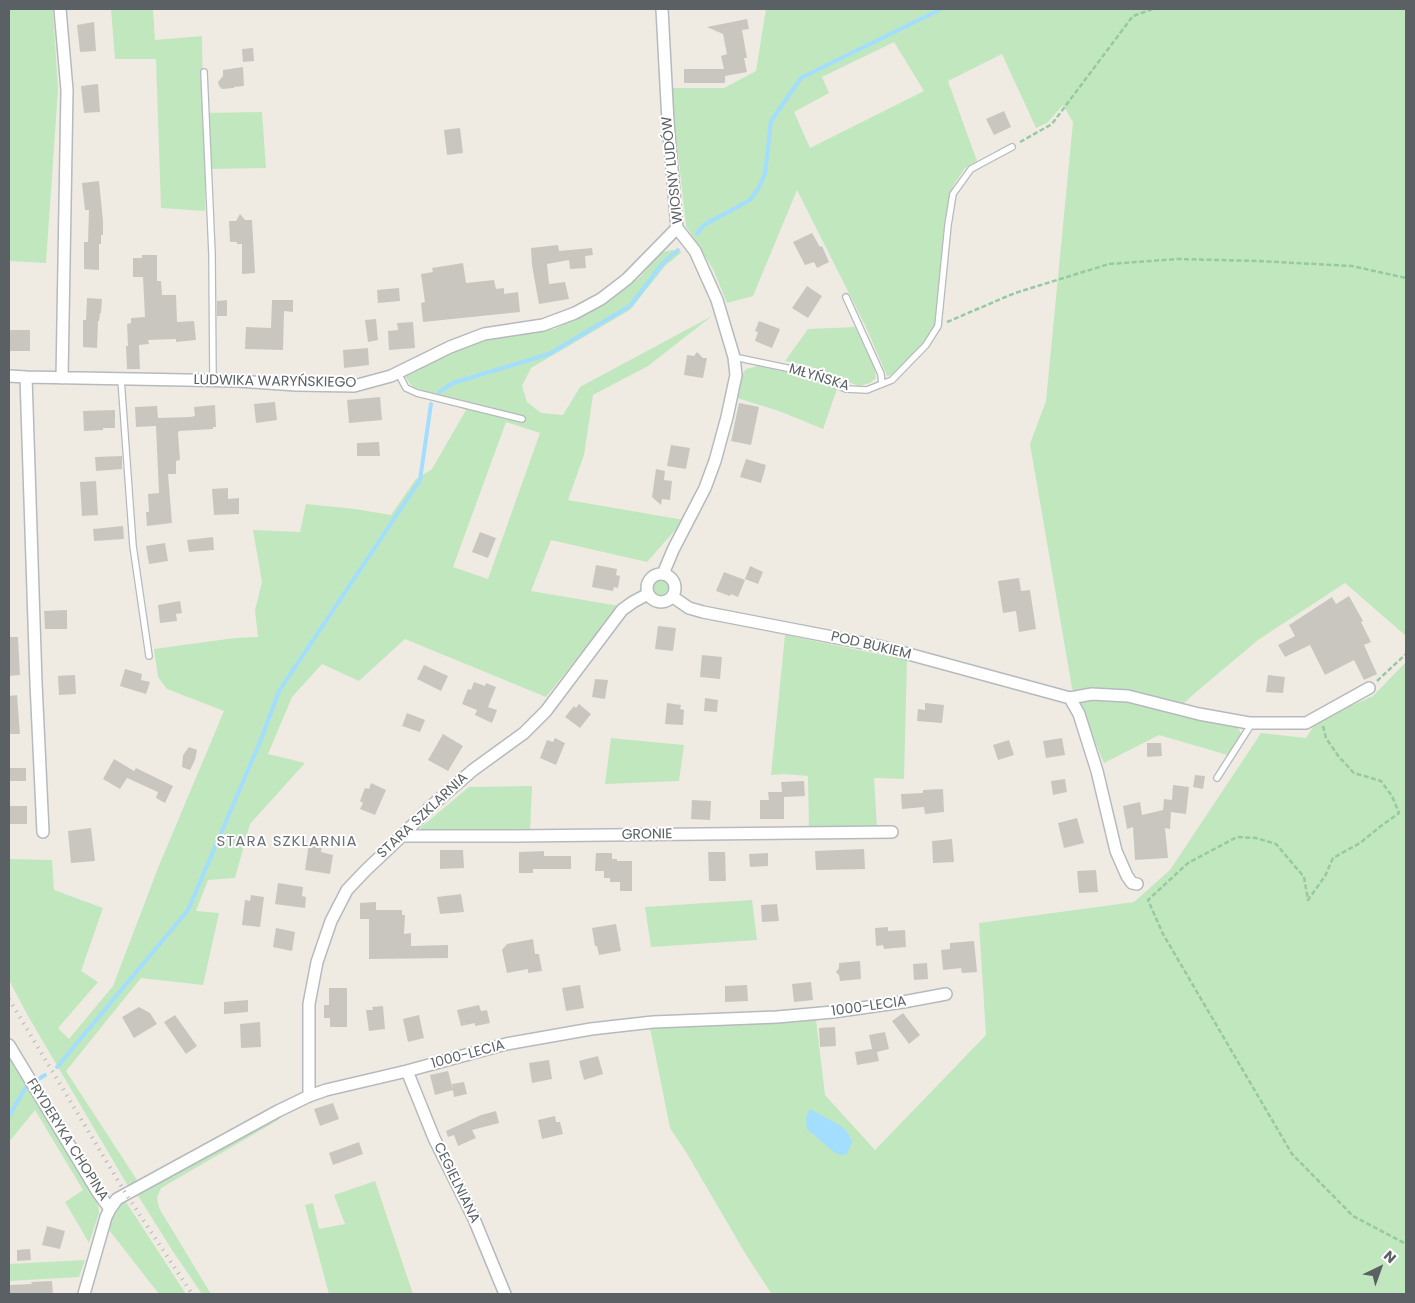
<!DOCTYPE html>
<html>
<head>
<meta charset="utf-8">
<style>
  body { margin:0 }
  #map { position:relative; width:1415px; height:1303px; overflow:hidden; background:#efebe3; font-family:Poppins,sans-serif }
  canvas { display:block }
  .frame { position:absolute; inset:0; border:10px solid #5b6064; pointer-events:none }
  .north { position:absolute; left:1355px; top:1243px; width:50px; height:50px; -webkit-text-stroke:4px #fff; paint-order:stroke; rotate:42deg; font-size:14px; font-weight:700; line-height:20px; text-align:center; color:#5b6064 }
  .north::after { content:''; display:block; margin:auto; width:18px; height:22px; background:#5b6064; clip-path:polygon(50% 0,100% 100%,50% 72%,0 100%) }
</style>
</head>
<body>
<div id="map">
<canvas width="1415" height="1303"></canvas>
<div class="frame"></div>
<div class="north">N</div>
</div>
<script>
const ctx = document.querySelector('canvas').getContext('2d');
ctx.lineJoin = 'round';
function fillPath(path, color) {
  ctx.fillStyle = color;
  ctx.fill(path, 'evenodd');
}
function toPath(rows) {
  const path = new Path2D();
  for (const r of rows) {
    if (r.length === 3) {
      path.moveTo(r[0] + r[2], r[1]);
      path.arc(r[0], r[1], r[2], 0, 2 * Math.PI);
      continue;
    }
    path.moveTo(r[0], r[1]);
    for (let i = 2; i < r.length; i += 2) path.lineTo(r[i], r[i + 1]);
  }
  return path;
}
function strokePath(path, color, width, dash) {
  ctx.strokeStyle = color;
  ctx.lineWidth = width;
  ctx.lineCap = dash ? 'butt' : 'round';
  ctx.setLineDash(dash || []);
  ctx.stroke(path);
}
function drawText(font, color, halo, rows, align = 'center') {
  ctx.font = font + ' Poppins,sans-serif';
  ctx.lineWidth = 4;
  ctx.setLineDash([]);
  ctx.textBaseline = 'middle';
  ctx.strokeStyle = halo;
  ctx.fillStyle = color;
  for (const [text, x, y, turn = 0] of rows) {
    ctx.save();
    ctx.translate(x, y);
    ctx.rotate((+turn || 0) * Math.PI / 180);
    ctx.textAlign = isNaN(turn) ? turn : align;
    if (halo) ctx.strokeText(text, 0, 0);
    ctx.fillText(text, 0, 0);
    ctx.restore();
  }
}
const green = toPath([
  [9,9,53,9,58,90,46,263,9,261],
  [111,9,153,9,155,40,202,36,203,113,262,112,266,168,205,169,205,211,161,208,156,59,115,59],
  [766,9,1406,9,1406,636,1345,583,1258,640,1195,693,1172,714,1236,725,1242,735,1231,756,1159,735,1104,763,1072,688,1030,444,1046,401,1073,122,1063,105,1047,123,1036,128,1002,54,948,81,977,161,965,168,953,186,945,220,935,326,922,344,892,375,887,376,866,327,797,190,753,296,727,303,713,269,686,226,671,88,724,88,756,71],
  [894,42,924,91,810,148,794,112,829,93,822,77],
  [673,250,682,252,665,266,630,310,531,368,522,386,527,402,541,413,563,415,580,387,712,316,648,366,593,395,584,455,568,500,684,520,647,562,551,540,531,591,619,606,546,697,405,639,359,681,322,664,292,697,268,754,305,763,250,824,235,878,208,880,196,911,219,913,203,985,141,978,66,1071,137,1180,128,1186,28,1016,9,980,9,859,52,860,54,890,103,908,81,971,98,982,58,1028,69,1039,113,986,158,868,224,711,167,689,158,677,154,649,235,638,258,637,255,610,262,582,253,530,300,532,306,504,355,509,391,515,416,479,432,469,466,410,412,386,405,377,448,353,495,337,555,329,607,302,640,277,661,252],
  [506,422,540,433,488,579,453,567],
  [855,327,875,369,876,378,870,383,859,386,805,365,785,361,808,329],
  [758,366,805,376,837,389,823,429,779,411,737,398,741,376,746,369],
  [661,587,9],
  [785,635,907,660,904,779,874,778,877,828,809,830,808,776,784,774,771,775],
  [1406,662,1406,1294,770,1294,771,1293,745,1253,686,1152,670,1128,650,1028,816,1020,825,1095,875,1150,986,1035,979,923,1134,902,1170,870,1261,733,1306,738,1317,721,1373,696],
  [611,738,684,745,679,781,605,784],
  [532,786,530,832,426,832,420,828,469,787],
  [752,900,757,940,651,947,645,907],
  [9,1058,38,1106,87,1184,98,1204,99,1213,89,1243,65,1202,83,1190,35,1110,9,1142],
  [273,1118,280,1119,161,1188,157,1198,159,1208,211,1294,202,1294,172,1250,137,1194],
  [375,1181,413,1294,329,1294,305,1205,313,1203,319,1229,345,1224,334,1195],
  [126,1202,186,1294,159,1294,109,1230,114,1214,120,1205],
  [85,1260,79,1277,9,1281,9,1264]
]);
const water = toPath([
  [812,1110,841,1126,848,1133,852,1142,847,1154,840,1155,834,1152,807,1129,806,1120,808,1111]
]);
const stream = toPath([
  [697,234,704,225,750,200,758,189,765,174,771,121,801,78,941,9],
  [439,392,453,383,549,354,630,306,663,263,678,250],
  [57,1067,188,910,260,742,279,691,420,480,431,404],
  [37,1080,45,1075],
  [9,1116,26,1087]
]);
const building = toPath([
  [747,19,749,29,742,30,747,58,744,58,747,72,725,76,725,83,684,83,684,69,724,69,721,56,727,54,723,34,707,27],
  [94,22,96,51,80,52,77,25],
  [253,48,254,61,243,62,242,49],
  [243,67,244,86,234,87,234,88,222,89,219,86,218,82,223,76,223,70],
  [98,84,100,112,84,113,81,86],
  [1004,111,1011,127,994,135,986,119],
  [460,128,463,153,447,155,444,130],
  [99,181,103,221,103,235,101,235,101,244,99,244,99,270,84,269,84,242,88,242,89,210,85,210,82,183],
  [240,214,245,220,252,220,255,273,242,274,242,244,237,244,237,242,230,242,229,221,236,221],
  [812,233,820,247,822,246,829,262,817,268,814,262,805,265,793,242],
  [558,245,559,251,592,248,593,255,585,256,586,268,570,269,569,260,547,264,549,284,565,282,569,299,539,304,532,265,531,248],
  [142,255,157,255,157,281,161,281,162,295,176,295,177,322,194,321,196,340,176,342,176,339,148,340,149,344,139,345,140,369,127,369,126,346,128,346,127,324,131,323,131,318,145,317,143,277,133,277,133,258,142,258],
  [463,263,466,283,494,280,496,289,504,288,504,294,518,292,520,312,423,322,421,303,425,302,421,274,433,272,432,268],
  [807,286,822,296,808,318,792,308],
  [399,288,400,301,378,303,377,290],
  [87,298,102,299,101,313,100,313,99,321,98,321,97,348,83,347,83,320,86,320],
  [227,300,227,316,217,316,217,301],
  [272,300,293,300,293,312,284,311,283,350,245,349,246,327,271,328],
  [376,319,378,340,368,342,365,320],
  [759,321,780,329,772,348,755,341,758,332,755,331],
  [413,322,415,348,389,350,388,331,398,330,397,323],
  [9,330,30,330,30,351,9,351],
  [368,348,369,365,344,368,343,350],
  [697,352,703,358,707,358,703,378,684,375,687,355,694,356],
  [380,397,382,420,349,423,347,400],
  [275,402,277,420,256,423,254,404],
  [739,403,759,407,751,445,731,441],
  [215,405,216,427,213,427,213,429,179,431,178,433,180,460,176,461,176,474,168,474,172,523,147,526,146,512,149,512,148,494,159,493,156,426,136,427,135,407,157,406,158,418,190,417,195,416,194,407],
  [115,410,115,428,103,428,103,430,84,431,83,411],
  [379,442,380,456,357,456,357,443],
  [671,445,690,448,686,469,667,466],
  [122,456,122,469,96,471,95,457],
  [746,459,766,465,761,483,740,477],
  [656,469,665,471,664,480,672,481,670,500,662,499,661,505,652,497],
  [96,481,98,515,82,516,80,482],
  [228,488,228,499,239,498,239,514,214,515,212,489],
  [123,526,124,539,94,541,93,529],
  [480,532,496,538,488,558,472,552],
  [213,537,214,550,189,552,187,540],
  [165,543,168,561,149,564,146,546],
  [596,565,617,569,616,575,620,576,618,588,614,587,613,591,592,587],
  [750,566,763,572,758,584,745,579],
  [724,572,745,580,738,597,731,594,730,596,716,591],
  [1019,578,1021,591,1030,590,1036,629,1019,632,1016,611,1003,613,998,581],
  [1349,596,1363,621,1361,622,1371,642,1364,645,1377,674,1364,680,1354,660,1325,675,1310,645,1285,657,1278,645,1295,636,1289,625,1332,597,1336,604],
  [180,601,182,613,176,614,177,621,160,623,158,605],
  [67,610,67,629,45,629,44,611],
  [658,626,676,628,673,651,655,649],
  [9,637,18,637,20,675,9,676],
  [702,655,722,657,720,679,700,677],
  [424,665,448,676,441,691,417,679],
  [125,669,142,674,141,680,150,682,146,694,120,686],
  [75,675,76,694,59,695,58,676],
  [1268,675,1285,677,1283,693,1266,692],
  [595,679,608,680,605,699,592,697],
  [474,682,485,686,486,683,496,687,488,707,497,710,492,723,475,715,477,710,462,704,468,689,471,690],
  [17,695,20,734,9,734,9,696],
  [705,698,718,700,717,712,704,711],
  [667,703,681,705,680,709,684,710,683,725,665,724],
  [925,703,944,705,942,723,917,721,918,709,925,710],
  [579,704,591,714,580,728,565,717,574,706,576,708],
  [407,713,425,720,420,732,402,726],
  [443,734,463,746,448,771,428,760],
  [555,738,565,743,556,765,540,758,547,740,553,742],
  [1062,738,1065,755,1046,758,1043,741],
  [1009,740,1014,755,998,760,993,745],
  [1147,743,1161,743,1162,756,1147,757],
  [189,747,197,750,195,760,190,770,182,767,183,755],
  [114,759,134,771,136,768,173,786,165,803,156,798,158,792,127,778,120,789,103,779],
  [9,768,26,768,26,781,9,781],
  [1195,775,1205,776,1203,789,1193,787],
  [1065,779,1067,792,1053,795,1051,781],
  [804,781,805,796,784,797,784,819,760,819,760,800,769,800,768,792,782,792,781,782],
  [371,783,386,790,375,815,360,809,363,803,360,801,365,788,369,789],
  [1173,785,1189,787,1186,814,1171,812,1170,829,1165,828,1168,858,1135,860,1133,827,1127,829,1123,806,1140,802,1142,815,1163,810,1164,799,1172,800],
  [943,789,944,812,925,814,924,807,902,809,901,794,923,793,923,790],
  [692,800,711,801,710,820,691,819],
  [9,806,27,806,27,824,9,824],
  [1077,818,1084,843,1064,848,1058,823],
  [91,828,95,861,71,863,68,831],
  [952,839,954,862,933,863,932,841],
  [309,843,322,845,321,852,333,855,330,874,305,870],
  [864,849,865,869,816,870,815,851],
  [440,850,463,850,464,868,440,869],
  [544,851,544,856,571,856,571,869,533,869,533,873,519,873,519,852],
  [708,852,725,852,726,881,709,881],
  [596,853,612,853,612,859,617,859,617,861,632,861,632,891,620,891,620,882,610,882,610,878,604,878,604,871,595,871],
  [768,853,768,866,750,867,749,854],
  [1096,870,1098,892,1079,893,1077,871],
  [278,883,303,887,302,896,306,897,305,908,275,904],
  [461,894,464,912,440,914,437,897],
  [251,895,264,897,260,927,242,925,245,900,250,901],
  [376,902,376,910,402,910,402,915,405,915,404,934,411,933,411,946,448,945,448,958,369,959,369,919,360,919,360,903],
  [777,904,779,921,762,922,761,905],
  [616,924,621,951,599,955,597,946,595,946,592,928],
  [888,927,888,931,905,930,906,947,884,949,883,945,876,946,875,928],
  [276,928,295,932,292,951,273,947],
  [533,939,535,954,539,954,542,971,528,973,528,969,507,973,502,950,507,944],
  [974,941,977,972,962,973,961,968,943,970,941,950,950,949,950,943],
  [860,961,861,979,840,981,839,975,836,972,839,968,839,963],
  [927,963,928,979,914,980,913,964],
  [811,982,813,1000,794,1002,792,984],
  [580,985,584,1008,566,1011,562,988],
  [747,985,748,1001,725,1002,725,986],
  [329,988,347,988,347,1027,330,1027,330,1018,324,1018,324,1005,329,1005],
  [248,1000,248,1012,224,1014,224,1002],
  [479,1005,481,1011,487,1010,490,1023,475,1026,475,1023,461,1026,457,1010],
  [383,1006,385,1029,369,1031,366,1010,373,1010,372,1007],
  [139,1007,150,1013,157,1024,134,1038,122,1017],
  [903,1013,920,1035,909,1044,892,1021],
  [175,1015,197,1046,186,1054,164,1022],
  [419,1015,424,1038,408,1042,403,1019],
  [260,1022,261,1047,241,1048,240,1024],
  [835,1027,836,1046,820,1047,819,1028],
  [885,1032,889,1049,877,1052,879,1061,857,1065,855,1052,872,1049,869,1035],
  [598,1056,603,1074,584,1080,579,1061],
  [549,1060,552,1079,532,1083,529,1063],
  [448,1071,453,1090,435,1095,430,1075],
  [464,1082,467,1094,454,1097,452,1084],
  [333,1103,339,1119,320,1126,314,1109],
  [496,1111,499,1123,472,1130,476,1138,458,1146,454,1135,448,1137,446,1131,481,1115],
  [555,1116,556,1122,560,1122,563,1134,542,1139,538,1120],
  [359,1142,363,1154,333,1165,329,1153],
  [47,1226,65,1231,60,1249,42,1245],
  [30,1249,31,1260,17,1261,17,1250],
  [52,1281,53,1294,9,1294,9,1285,32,1284,31,1282]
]);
const path = toPath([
  [1020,142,1052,124,1133,16,1153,9],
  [947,322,1015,293,1109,264,1178,259,1258,261,1352,266,1406,278],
  [1377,681,1406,654],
  [1323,726,1326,738,1339,757,1354,773,1381,781,1392,796,1399,813,1381,826,1360,843,1333,858,1325,876,1308,900,1304,877,1276,844,1256,838,1237,837,1188,863,1148,900,1163,934,1292,1154,1353,1216,1406,1244]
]);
const service = toPath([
  [204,72,212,254,213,380],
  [846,297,881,374,882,384],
  [734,357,806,372,846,389,867,390,892,380,926,345,938,326,948,225,953,194,971,169,1012,147],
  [398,373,406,388,417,393,522,419],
  [121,379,133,546,149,656],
  [1217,778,1249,728,1249,723]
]);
const minor = toPath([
  [60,9,67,90,62,378],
  [662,9,668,122,677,228,695,251,717,300,734,357,736,375,727,417,715,461,705,488,673,550,663,574],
  [9,376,26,377,238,381,296,385,354,386,391,376,450,347,484,334,543,325,575,313,601,299,627,279,677,228],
  [26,377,36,683,43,832],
  [661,588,14],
  [673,597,689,608,703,612,879,646,1070,698,1092,694,1128,696,1199,714,1249,723,1306,723,1369,688],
  [1070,698,1079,714,1097,771,1116,851,1127,876,1132,883,1137,884],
  [402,836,515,836,892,832],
  [9,1045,97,1191,110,1209],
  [407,1071,434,1138,474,1219,505,1294],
  [309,1096,309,1004,317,962,331,921,347,890,366,870,402,836,429,808,473,770,524,733,546,711,622,610,633,602,648,594],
  [84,1294,106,1217,110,1209,117,1199,278,1111,309,1096,326,1090,407,1071,506,1044,591,1029,653,1022,777,1017,833,1012,903,1002,946,994]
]);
const rail = toPath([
  [9,999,126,1194,192,1294]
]);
const streetNames = [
  ["WIOSNY LUDÓW",673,170,-96],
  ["MŁYŃSKA",819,378,17],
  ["LUDWIKA WARYŃSKIEGO",275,382,1],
  ["POD BUKIEM",871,646,13],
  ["STARA SZKLARNIA",423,816,-43],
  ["GRONIE",647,835,-1],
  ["1000-LECIA",869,1007,-8],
  ["1000-LECIA",468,1055,-15],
  ["FRYDERYKA CHOPINA",67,1140,58],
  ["CEGIELNIANA",456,1183,64]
];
const neighbourhoodNames = [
  ["STARA SZKLARNIA",287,842]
];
fillPath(green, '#c1e7be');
fillPath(water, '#a3ddff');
strokePath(stream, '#a3ddff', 4);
fillPath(building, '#c9c6c0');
strokePath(service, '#b6babe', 8);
strokePath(minor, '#b6babe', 14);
strokePath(path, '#97c9a2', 2.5, [5, 2.5]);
strokePath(service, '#fff', 5.5);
strokePath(minor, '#fff', 11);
strokePath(rail, '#b4b5b5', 4, [1, 6]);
drawText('14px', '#5b6064', '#fff', streetNames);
ctx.letterSpacing = '1px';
drawText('15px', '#6c7276', '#fff', neighbourhoodNames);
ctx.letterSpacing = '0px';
</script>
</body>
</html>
